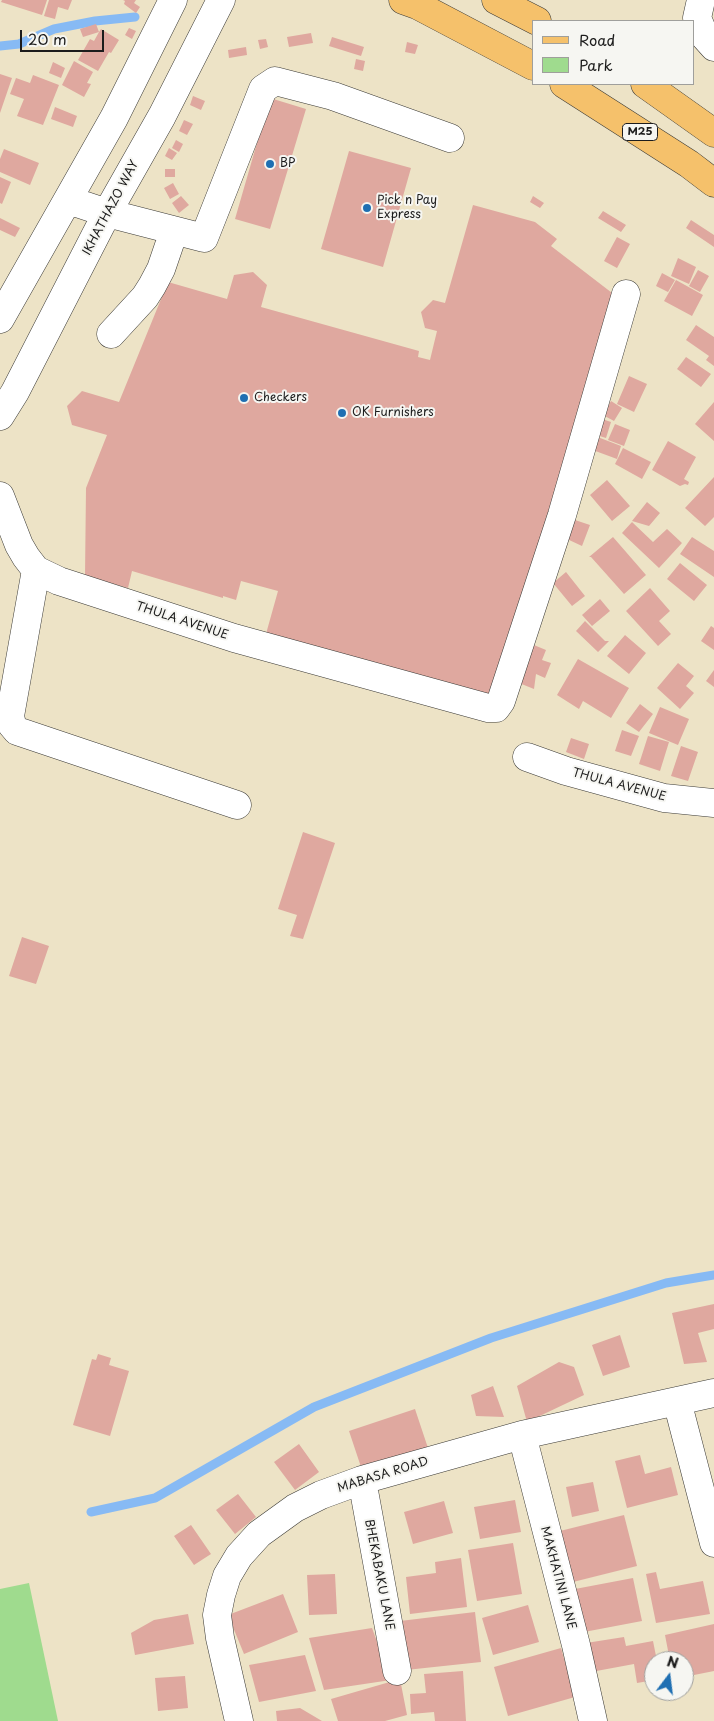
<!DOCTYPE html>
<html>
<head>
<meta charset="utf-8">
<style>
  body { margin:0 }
  #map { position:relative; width:714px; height:1721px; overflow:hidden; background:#ede3c6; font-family:"Playpen Sans",sans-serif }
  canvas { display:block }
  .legend { position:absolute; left:532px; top:20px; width:162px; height:65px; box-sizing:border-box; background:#f6f6f2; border:1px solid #9f9f9c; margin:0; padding:6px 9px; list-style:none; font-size:15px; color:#1c1c1c }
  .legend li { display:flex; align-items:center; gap:10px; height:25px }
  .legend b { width:25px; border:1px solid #9f9f9c }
  .north { position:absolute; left:644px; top:1651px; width:50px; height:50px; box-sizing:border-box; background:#f6f6f2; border:1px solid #9f9f9c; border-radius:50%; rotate:15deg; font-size:14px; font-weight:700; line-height:20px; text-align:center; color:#1c1c1c }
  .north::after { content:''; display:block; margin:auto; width:18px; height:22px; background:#1f6fb2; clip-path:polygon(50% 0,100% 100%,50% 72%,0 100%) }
  .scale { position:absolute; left:20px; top:30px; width:84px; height:22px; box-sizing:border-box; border:2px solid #1c1c1c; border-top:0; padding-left:6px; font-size:15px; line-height:18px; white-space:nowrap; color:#1c1c1c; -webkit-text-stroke:4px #f6f6f2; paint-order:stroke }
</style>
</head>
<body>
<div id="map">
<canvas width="714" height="1721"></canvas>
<ul class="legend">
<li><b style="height:6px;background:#f5c16b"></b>Road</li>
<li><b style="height:14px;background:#9fdb8e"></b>Park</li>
</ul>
<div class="north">N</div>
<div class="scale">20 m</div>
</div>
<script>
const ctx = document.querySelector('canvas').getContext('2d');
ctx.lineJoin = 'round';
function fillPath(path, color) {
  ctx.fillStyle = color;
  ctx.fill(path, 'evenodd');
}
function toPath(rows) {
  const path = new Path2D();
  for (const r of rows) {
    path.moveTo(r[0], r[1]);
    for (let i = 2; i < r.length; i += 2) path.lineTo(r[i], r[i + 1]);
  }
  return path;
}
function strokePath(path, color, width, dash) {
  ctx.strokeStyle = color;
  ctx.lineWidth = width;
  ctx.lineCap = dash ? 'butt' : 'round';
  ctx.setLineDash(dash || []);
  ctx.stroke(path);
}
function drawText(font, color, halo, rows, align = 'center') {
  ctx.font = font + ' "Playpen Sans",sans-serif';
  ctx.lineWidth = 4;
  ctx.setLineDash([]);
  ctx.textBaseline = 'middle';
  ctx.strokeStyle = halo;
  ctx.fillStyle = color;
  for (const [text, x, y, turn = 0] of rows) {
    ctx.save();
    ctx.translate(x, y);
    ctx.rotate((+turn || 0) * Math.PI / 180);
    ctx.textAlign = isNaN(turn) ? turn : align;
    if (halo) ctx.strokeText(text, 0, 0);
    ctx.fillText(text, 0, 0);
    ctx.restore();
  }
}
const green = toPath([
  [29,1583,58,1721,0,1721,0,1589]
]);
const stream = toPath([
  [0,46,19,44,54,29,95,21,135,17],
  [91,1512,155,1498,314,1407,491,1338,666,1283,714,1275]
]);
const building = toPath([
  [2,0,47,0,42,15,1,2],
  [49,0,72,0,68,10,58,7,55,19,44,16],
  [123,0,136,0,134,3,140,7,136,13,124,4,125,1],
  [96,24,99,32,101,29,119,40,111,53,109,52,98,71,78,60,90,39,94,41,99,32,83,37,80,29],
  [129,28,136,31,132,39,125,35],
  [311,33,313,43,289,47,287,37],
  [332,37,364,47,361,56,329,46],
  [266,39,268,47,260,49,258,40],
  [407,42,418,45,415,54,405,52],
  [246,47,247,55,229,58,228,50],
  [356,59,365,61,363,71,354,69],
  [74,61,93,72,87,83,91,84,84,97,62,85],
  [53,62,65,68,61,78,49,73],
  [0,74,12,78,0,113],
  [33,75,59,85,43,125,17,116,24,99,10,94,16,78,30,83],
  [193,96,205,101,201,110,190,105],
  [270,98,306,109,270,229,235,219],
  [55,107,77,116,73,127,51,119],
  [184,120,193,124,187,135,179,131],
  [176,140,183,144,179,152,172,148],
  [169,148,177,153,172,160,165,156],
  [4,149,39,163,30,185,0,172,0,159],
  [349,151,411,168,383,267,321,249],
  [165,169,175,169,175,177,165,177],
  [0,177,11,182,2,204,0,203],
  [173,183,179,194,170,199,164,188],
  [181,196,189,205,179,213,172,203],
  [533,196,544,203,540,208,530,202],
  [473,205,535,222,557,239,551,246,616,296,492,705,264,641,278,591,241,581,236,600,223,596,223,598,132,571,128,588,85,576,86,488,107,435,72,425,67,406,82,391,119,402,168,282,227,299,234,275,253,272,267,285,261,307,419,351,418,357,430,360,437,331,425,328,421,312,433,300,445,303],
  [603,211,626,225,621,232,598,218],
  [0,218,20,228,15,237,0,230],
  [691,220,714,235,714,247,686,228],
  [617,237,630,244,617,268,604,261],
  [678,258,696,267,689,284,671,276],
  [698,270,709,276,700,292,689,286],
  [662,273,675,280,668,292,656,286],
  [676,280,703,295,692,316,664,301],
  [696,325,714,337,714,366,706,360,709,356,686,340],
  [686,357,711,374,701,387,677,369],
  [629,376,647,384,634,412,617,404],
  [611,401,622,408,614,421,603,415],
  [714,402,714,441,695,424],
  [599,418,611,422,606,438,593,434],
  [615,424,630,430,624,446,608,440],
  [595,436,621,446,617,459,590,449],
  [668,441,696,457,684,479,689,482,688,485,685,484,680,486,652,470],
  [623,448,651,462,642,479,615,464],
  [714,477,714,517,705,526,685,508],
  [607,480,630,506,612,521,590,495],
  [647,502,660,513,649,526,632,521],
  [575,520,590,525,582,546,567,539],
  [632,522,653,542,667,529,682,543,659,568,622,533],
  [613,537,646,575,624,594,591,557,589,557],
  [692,537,714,551,714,577,680,554],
  [680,563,707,585,694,601,667,579],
  [566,572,585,596,572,606,553,583],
  [650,588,670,611,659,621,671,634,658,646,626,611],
  [600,599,610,611,592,626,582,615],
  [585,621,605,641,609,641,598,652,576,631],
  [711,626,714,628,714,650,701,641],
  [625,635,646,653,629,674,607,656],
  [529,643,546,650,542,660,551,663,545,678,536,674,534,689,514,681],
  [578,659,629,688,611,718,583,701,579,709,557,695],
  [678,663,694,676,686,686,694,693,680,709,657,688],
  [714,670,714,687,706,681],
  [640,704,653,714,639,732,626,723],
  [660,707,689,719,678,745,649,733],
  [622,730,639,736,631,756,615,751],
  [648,736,669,742,660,771,639,764],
  [571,738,589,744,584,759,566,752],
  [681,746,698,752,688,781,671,776],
  [303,832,335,843,303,939,290,936,297,915,278,909],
  [22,937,49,946,36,984,9,976],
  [714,1304,714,1329,698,1333,707,1362,684,1364,672,1313],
  [620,1335,630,1367,603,1376,592,1345],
  [98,1354,111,1358,109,1365,129,1371,110,1436,73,1425,92,1359,96,1360],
  [559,1362,574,1367,584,1395,527,1422,517,1386],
  [493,1386,504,1417,476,1416,471,1395],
  [415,1409,428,1448,362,1470,349,1431],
  [299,1444,319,1472,295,1490,274,1462],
  [640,1455,645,1474,671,1467,678,1495,627,1508,615,1461],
  [593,1482,599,1511,572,1517,566,1487],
  [238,1494,256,1517,235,1534,216,1510],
  [515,1500,521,1532,480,1539,474,1507],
  [444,1501,453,1533,413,1544,404,1512],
  [624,1515,637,1566,569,1583,556,1532],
  [191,1525,211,1554,194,1565,174,1536],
  [513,1543,522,1594,477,1601,468,1550],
  [461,1558,467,1607,410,1614,406,1577,436,1573,435,1562],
  [656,1572,660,1589,703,1581,710,1614,656,1623,646,1574],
  [335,1574,337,1614,309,1615,307,1575],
  [633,1578,642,1621,584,1632,575,1589],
  [283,1594,298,1632,244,1654,228,1615],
  [528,1605,539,1642,493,1655,482,1618],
  [475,1612,481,1662,406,1670,400,1621],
  [188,1614,194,1644,135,1655,131,1633,154,1620],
  [714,1624,714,1671,684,1677,684,1661,670,1661,665,1635],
  [372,1628,391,1680,324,1690,309,1638],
  [624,1637,626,1646,653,1641,657,1661,654,1661,654,1680,637,1683,634,1664,591,1672,586,1643],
  [561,1648,575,1697,508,1716,494,1667],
  [305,1655,316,1691,259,1702,249,1665],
  [463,1671,466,1721,435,1721,434,1712,411,1714,410,1694,426,1693,424,1674],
  [185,1676,188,1708,158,1711,155,1678],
  [400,1679,407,1715,385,1721,338,1721,331,1699],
  [300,1708,322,1721,277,1721,276,1711]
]);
const minor = toPath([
  [701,0,697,18,705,37,714,47],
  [68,200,107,213,204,238,263,89,275,81,333,96,450,138],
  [0,319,114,118,173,0],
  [111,334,145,297,152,286,161,269,174,231],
  [0,416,15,392,107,213,162,116,221,0],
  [0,496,19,545,26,557,36,570,59,581,234,638,488,708,496,708,501,701,562,515,626,294],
  [36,570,10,716,12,725,17,731,237,805],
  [527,757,566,771,664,798,714,803],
  [677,1401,714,1543],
  [522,1435,576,1645,593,1721],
  [362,1480,397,1671],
  [239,1721,220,1638,217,1615,221,1595,227,1576,239,1556,259,1534,295,1508,321,1495,362,1480,522,1435,714,1393]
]);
const major = toPath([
  [403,0,417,5,533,66],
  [496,0,537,21],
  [564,84,689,164,714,183],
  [645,84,714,133]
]);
const markers = [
  [270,164,5,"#1f6fb2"],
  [367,208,5,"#1f6fb2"],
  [244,398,5,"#1f6fb2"],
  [342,413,5,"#1f6fb2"]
];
const shields = [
  [640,132,35]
];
const shieldNames = [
  ["M25",640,132]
];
const poiNames = [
  ["BP",280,164],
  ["Pick n Pay",377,201],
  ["Express",377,215],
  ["Checkers",254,398],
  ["OK Furnishers",352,413]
];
const streetNames = [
  ["IKHATHAZO WAY",111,208,-62],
  ["THULA AVENUE",182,621,18],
  ["THULA AVENUE",619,785,15],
  ["MABASA ROAD",383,1475,-17],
  ["BHEKABAKU LANE",379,1575,79],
  ["MAKHATINI LANE",558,1578,75]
];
fillPath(green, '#9fdb8e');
strokePath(stream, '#87baf4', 9);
fillPath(building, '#dfa89f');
strokePath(minor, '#3b3a36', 29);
strokePath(major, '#3b3a36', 29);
strokePath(minor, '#fff', 28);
strokePath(major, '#f5c16b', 28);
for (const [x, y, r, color] of markers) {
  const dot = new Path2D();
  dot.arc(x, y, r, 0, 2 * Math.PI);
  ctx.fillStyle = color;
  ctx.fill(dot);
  strokePath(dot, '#f6f6f2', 2);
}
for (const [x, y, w] of shields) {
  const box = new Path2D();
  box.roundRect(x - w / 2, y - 8.5, w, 17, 4);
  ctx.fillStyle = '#f6f6f2';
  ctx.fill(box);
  strokePath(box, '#1c1c1c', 1);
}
drawText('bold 11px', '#1c1c1c', null, shieldNames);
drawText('12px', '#1c1c1c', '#f6f6f2', poiNames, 'left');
drawText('12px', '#1c1c1c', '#f6f6f2', streetNames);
</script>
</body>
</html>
